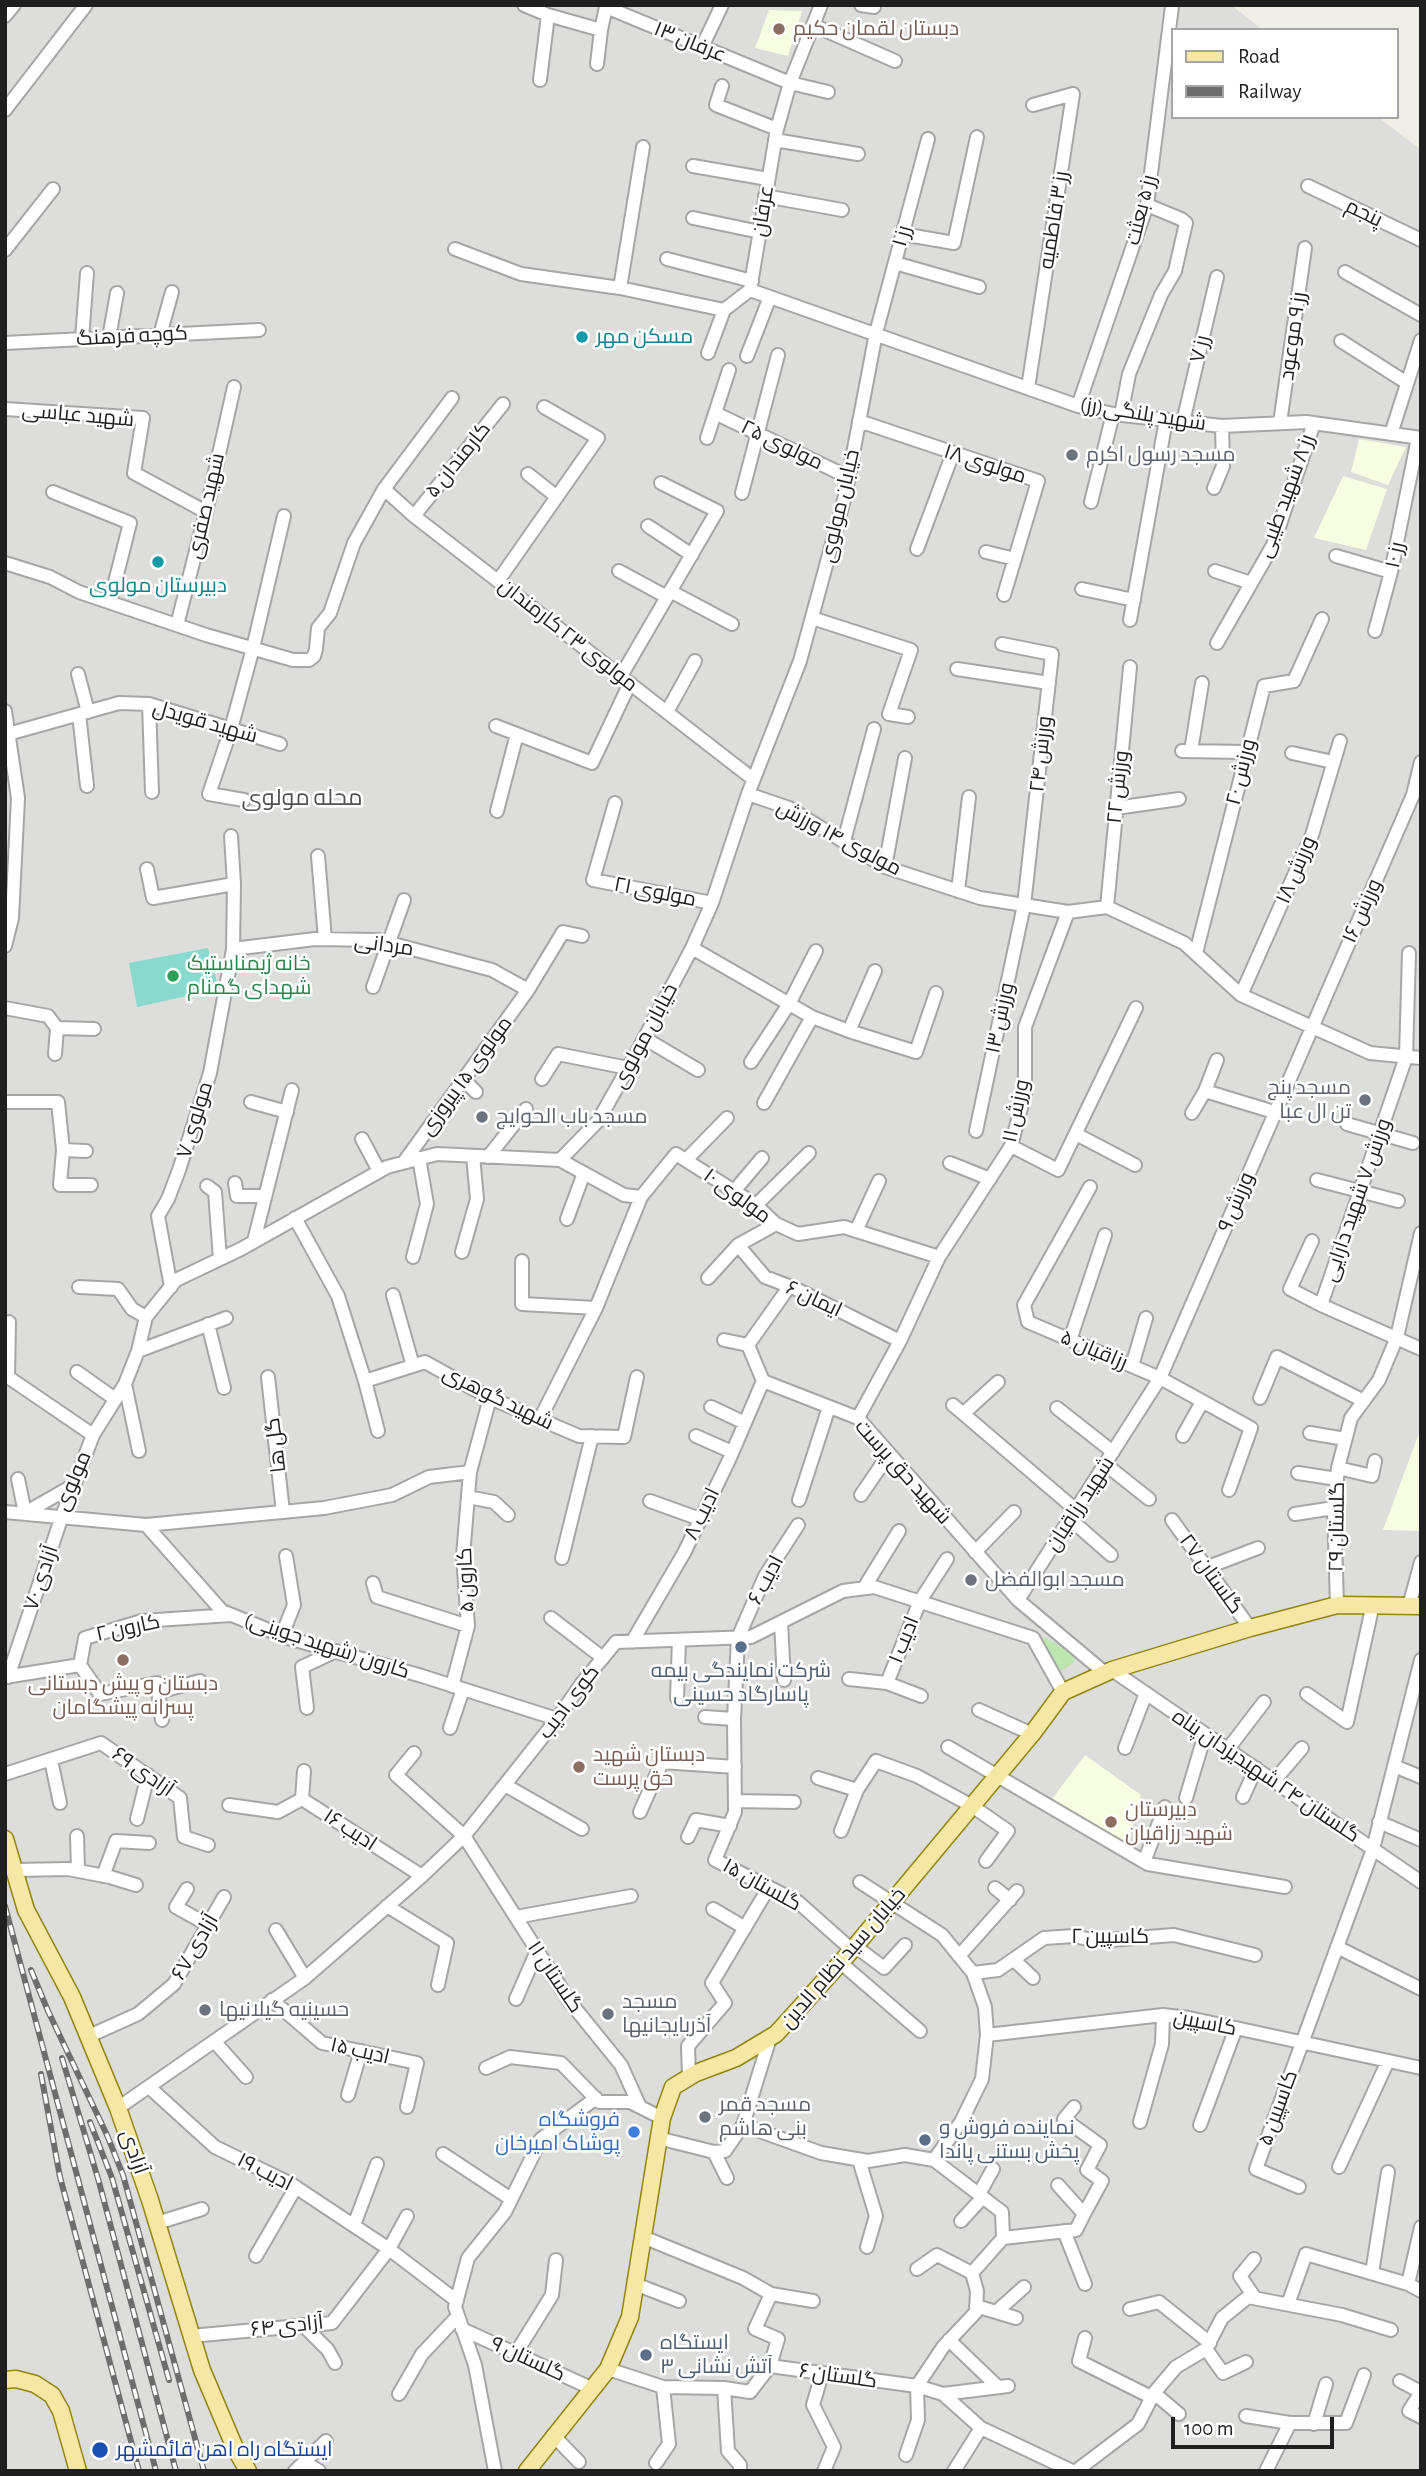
<!DOCTYPE html>
<html>
<head>
<meta charset="utf-8">
<style>
  body { margin:0 }
  #map { position:relative; width:1426px; height:2476px; overflow:hidden; background:#efefe6; font-family:"Alegreya Sans",sans-serif }
  canvas { display:block }
  .frame { position:absolute; inset:0; border:7px solid #1f1f1f; pointer-events:none }
  .legend { position:absolute; left:1171px; top:28px; width:228px; height:91px; box-sizing:border-box; background:#fff; border:2px solid #a5a5a5; margin:0; padding:9px 12px; list-style:none; font-size:21px; color:#1f1f1f }
  .legend li { display:flex; align-items:center; gap:14px; height:35px }
  .legend b { width:35px; border:2px solid #a5a5a5 }
  .scale { position:absolute; left:1171px; top:2417px; width:163px; height:32px; box-sizing:border-box; border:4px solid #1f1f1f; border-top:0; padding-left:9px; font-size:21px; line-height:24px; white-space:nowrap; color:#1f1f1f; -webkit-text-stroke:5px #fff; paint-order:stroke }
</style>
</head>
<body>
<div id="map">
<canvas width="1426" height="2476"></canvas>
<div class="frame"></div>
<ul class="legend">
<li><b style="height:9px;background:#f6e7a4"></b>Road</li>
<li><b style="height:9px;background:#6d6d6d"></b>Railway</li>
</ul>
<div class="scale">100 m</div>
</div>
<script>
const ctx = document.querySelector('canvas').getContext('2d');
ctx.lineJoin = 'round';
function fillPath(path, color) {
  ctx.fillStyle = color;
  ctx.fill(path, 'evenodd');
}
function toPath(rows) {
  const path = new Path2D();
  for (const r of rows) {
    path.moveTo(r[0], r[1]);
    for (let i = 2; i < r.length; i += 2) path.lineTo(r[i], r[i + 1]);
  }
  return path;
}
function strokePath(path, color, width, dash) {
  ctx.strokeStyle = color;
  ctx.lineWidth = width;
  ctx.lineCap = dash ? 'butt' : 'round';
  ctx.setLineDash(dash || []);
  ctx.stroke(path);
}
function drawText(font, color, halo, rows, align = 'center') {
  ctx.font = font + ' "Alegreya Sans",Cairo,sans-serif';
  ctx.lineWidth = 5;
  ctx.setLineDash([]);
  ctx.textBaseline = 'middle';
  ctx.strokeStyle = halo;
  ctx.fillStyle = color;
  for (const [text, x, y, turn = 0] of rows) {
    ctx.save();
    ctx.translate(x, y);
    ctx.rotate((+turn || 0) * Math.PI / 180);
    ctx.textAlign = isNaN(turn) ? turn : align;
    if (halo) ctx.strokeText(text, 0, 0);
    ctx.fillText(text, 0, 0);
    ctx.restore();
  }
}
const residential = toPath([
  [5,5,1231,5,1263,30,1172,30,1172,117,1378,117,1421,150,1421,2471,5,2471]
]);
const education = toPath([
  [769,10,802,11,788,56,755,48],
  [1359,439,1406,447,1388,485,1351,472],
  [1343,476,1387,489,1366,550,1314,538],
  [1421,1428,1421,1531,1383,1530],
  [1085,1755,1141,1795,1127,1846,1052,1799]
]);
const grass = toPath([
  [1044,1637,1073,1654,1075,1661,1066,1668,1058,1671,1041,1639]
]);
const pitch = toPath([
  [208,948,219,989,137,1007,129,963]
]);
const minor = toPath([
  [524,5,548,15],
  [821,5,790,83,777,129,750,290,1078,406,1113,414,1222,426,1306,422,1421,438],
  [861,5,874,7],
  [5,16,14,5],
  [813,25,895,61],
  [702,47,722,5],
  [597,64,601,30],
  [540,80,548,15,601,30,606,7,790,83,828,92],
  [722,86,716,105,777,129],
  [5,110,86,5],
  [775,140,858,154],
  [693,166,768,179],
  [1308,186,1421,240],
  [765,196,842,210],
  [693,218,760,232],
  [902,234,954,243,977,137],
  [455,249,521,274,620,288,724,310],
  [5,250,53,189],
  [667,259,752,281],
  [895,263,979,287],
  [1345,272,1421,315],
  [620,288,643,147],
  [160,335,172,292],
  [109,338,117,293],
  [82,339,87,273],
  [1341,341,1407,383],
  [5,343,259,330],
  [708,353,724,310,750,290],
  [747,356,770,297],
  [1028,388,1073,94,1033,105],
  [1078,406,1147,205,1172,6],
  [5,409,143,418,134,473,206,512],
  [715,413,848,477],
  [1121,415,1129,374,1161,295,1175,271,1186,223,1181,219,1147,205],
  [859,421,1038,481,1004,595],
  [1183,422,1217,277],
  [1280,423,1305,248],
  [1391,434,1421,340],
  [707,438,729,370],
  [528,474,557,497],
  [1214,488,1223,466,1222,426],
  [384,489,414,516,753,779],
  [53,492,130,523,110,602],
  [742,493,778,355],
  [1091,502,1113,414],
  [414,516,503,404],
  [648,526,692,555],
  [917,549,953,453],
  [986,552,1015,559],
  [1336,556,1391,572],
  [5,563,50,577,79,592,206,635,293,660,309,660,314,656,316,649,318,628,330,613,354,543,384,489,452,398],
  [619,571,667,597],
  [1215,571,1251,583],
  [498,581,598,438,544,407],
  [1082,589,1134,600],
  [670,591,732,624],
  [812,618,911,650,889,714,908,717],
  [1130,620,1166,420],
  [177,625,206,512,234,387],
  [1375,631,1391,572,1418,438],
  [1217,643,1273,545,1314,423],
  [957,669,1049,683],
  [78,674,88,712],
  [621,676,717,511,661,483],
  [149,704,152,792],
  [5,711,18,798,12,918,5,946],
  [667,712,695,661],
  [79,714,87,786],
  [496,726,592,763,630,683],
  [8,734,119,703,149,704,280,744],
  [1182,751,1245,752],
  [1191,751,1202,683],
  [1292,753,1333,762],
  [748,794,789,808,885,867,980,898,1068,912,1107,907,1184,943,1241,995,1370,1053,1421,1058],
  [244,800,209,794,231,729,253,648,284,516],
  [615,803,593,880,712,903],
  [1116,808,1179,799],
  [497,811,517,734],
  [844,841,874,729],
  [318,856,325,939],
  [885,867,905,758],
  [147,869,153,898,234,884],
  [958,891,969,797],
  [1107,907,1130,667],
  [692,948,812,1017,849,1031,916,1052,936,993],
  [233,949,315,939,378,940,492,970,528,990],
  [1196,953,1264,686,1294,681,1322,619],
  [1409,953,1406,1057,1321,1305,1421,1349],
  [373,987,404,900],
  [1241,995,1312,835,1340,741],
  [5,1008,48,1016,57,1028,94,1029],
  [849,1031,875,971],
  [644,1038,698,1070],
  [55,1054,57,1028],
  [751,1062,789,1004,816,951],
  [463,1079,476,1092],
  [542,1079,558,1054,628,1068],
  [1205,1091,1274,1112],
  [5,1102,58,1102,63,1150,60,1185,91,1185],
  [251,1102,287,1112],
  [764,1103,812,1017],
  [1192,1113,1205,1091,1217,1060],
  [1347,1124,1413,1143],
  [976,1131,1024,905,1052,654,1002,644],
  [1076,1134,1135,1165],
  [362,1139,379,1171],
  [1011,1146,1058,1170,1136,1008],
  [63,1150,86,1151],
  [488,1157,526,1109],
  [560,1160,624,1195,641,1197,676,1154,756,1205,776,1224,798,1234,844,1227,939,1257],
  [686,1160,727,1118],
  [404,1162,528,990,563,932,582,936],
  [950,1163,990,1179],
  [1317,1180,1398,1201],
  [235,1183,237,1196,265,1196],
  [207,1186,215,1192,220,1259],
  [1090,1187,1024,1305,1028,1322,1160,1378,1251,1428,1229,1490],
  [735,1190,762,1158],
  [756,1205,809,1153],
  [295,1218,338,1296,365,1381,378,1431],
  [567,1219,584,1173],
  [776,1224,738,1245,765,1277,794,1288,900,1341],
  [856,1231,879,1181],
  [254,1241,292,1090],
  [1312,1241,1290,1289,1321,1305],
  [462,1252,477,1199,473,1156],
  [413,1257,427,1204,419,1158],
  [522,1261,522,1304,596,1308],
  [708,1278,738,1245],
  [79,1287,118,1289,132,1309,146,1317],
  [171,1287,158,1216,168,1199,179,1170,210,1073,233,949,234,884,231,836],
  [393,1295,413,1366],
  [208,1324,224,1388],
  [724,1340,748,1345],
  [1070,1340,1105,1235],
  [138,1351,226,1318],
  [1132,1366,1146,1318],
  [77,1372,115,1399],
  [5,1375,93,1435],
  [8,1376,9,1322],
  [268,1377,283,1512],
  [365,1381,425,1362,490,1398,579,1436,624,1437,637,1377],
  [763,1381,858,1418,1018,1600,1105,1673],
  [763,1381,748,1345,789,1287],
  [125,1384,139,1451],
  [1260,1398,1277,1357,1364,1401],
  [953,1405,1076,1510],
  [711,1407,745,1423],
  [1057,1408,1113,1452],
  [964,1413,998,1382],
  [858,1418,900,1341,939,1257,1011,1146,1025,1093,1025,1027,1068,912],
  [540,1419,596,1308,641,1197],
  [1310,1433,1345,1439],
  [696,1436,732,1452],
  [1183,1436,1202,1402],
  [1105,1464,1149,1499],
  [1338,1468,1372,1476,1375,1461],
  [1298,1473,1337,1479],
  [18,1479,25,1513,74,1485],
  [861,1495,889,1454],
  [468,1497,494,1502,508,1515],
  [799,1500,829,1407],
  [650,1501,700,1519],
  [5,1512,146,1525,222,1611,288,1638,422,1676,557,1719],
  [1295,1514,1334,1508],
  [1070,1519,1111,1555],
  [1172,1520,1250,1628],
  [146,1525,324,1508,392,1495,429,1477,470,1472],
  [798,1525,765,1576,738,1638,734,1719,735,1812,715,1860,798,1902,852,1950],
  [975,1552,1014,1512],
  [562,1558,592,1436],
  [1208,1567,1258,1548],
  [373,1583,377,1597,468,1626],
  [864,1588,899,1531],
  [1018,1600,1160,1378,1413,795,1421,762],
  [1337,1605,1334,1508,1338,1468,1351,1418,1379,1380,1397,1337,1421,1233],
  [1409,1606,1421,1562],
  [551,1618,603,1658],
  [781,1622,784,1680],
  [282,1635,294,1605,286,1556],
  [632,1642,684,1553,729,1460,763,1381],
  [80,1665,100,1694,157,1683,162,1720],
  [1112,1670,1421,1882],
  [5,1677,80,1665,85,1638,142,1621,231,1615],
  [8,1677,61,1519,93,1435,125,1384,138,1351,146,1317,176,1280,241,1249,387,1167,437,1154,560,1160,598,1121,636,1054,692,948,712,903,748,794,800,661,845,496,876,333,928,139],
  [849,1679,887,1683],
  [452,1686,468,1626,463,1556,470,1472,490,1398],
  [158,1692,200,1681],
  [1307,1694,1347,1722,1373,1604],
  [921,1696,887,1683,920,1601,947,1559],
  [677,1698,679,1640],
  [307,1708,302,1667,336,1651],
  [979,1710,1032,1734],
  [705,1717,734,1719],
  [450,1728,463,1689],
  [948,1747,1148,1864,1285,1887],
  [1125,1748,1146,1693],
  [1228,1749,1264,1702],
  [414,1753,396,1775,464,1836,570,2002,621,2065,640,2107],
  [51,1760,60,1803],
  [1394,1766,1421,1777],
  [304,1771,302,1799,422,1876],
  [5,1774,101,1743,180,1798,184,1837,208,1845],
  [818,1778,857,1790],
  [1274,1781,1302,1748],
  [505,1785,582,1829],
  [1243,1797,1256,1768],
  [1186,1798,1205,1734],
  [735,1801,794,1802],
  [229,1805,278,1812,302,1799],
  [640,1812,662,1762,735,1767],
  [137,1819,148,1775],
  [1379,1822,1421,1840],
  [841,1831,857,1790,876,1761,917,1776,972,1806,1008,1831,986,1861],
  [77,1836,78,1871],
  [688,1837,696,1820,730,1826],
  [1144,1862,1165,1807],
  [14,1870,68,1869,110,1877,136,1885],
  [103,1876,116,1841,149,1843],
  [860,1882,942,1935,973,1973,985,2007,987,2035,982,2079,961,2122,934,2160],
  [995,1888,1010,1900],
  [187,1889,176,1907,208,1925],
  [387,1906,447,1943,438,1985],
  [713,1909,745,1928],
  [516,1917,631,1896],
  [276,1930,305,1978],
  [855,1946,884,1968,905,1945],
  [1337,1947,1421,1989],
  [959,1956,1017,1891],
  [1014,1960,1033,1978],
  [841,1963,920,2031],
  [973,1973,998,1970,1044,1938,1074,1936,1096,1941,1174,1935,1255,1955],
  [516,1999,537,1951],
  [272,2000,322,2043,417,2063,407,2107],
  [987,2035,1163,2015,1189,2018,1421,2068],
  [89,2036,138,2014,174,1984,224,1897],
  [214,2041,246,2077],
  [486,2068,510,2057,561,2063,599,2102,630,2102,662,2118],
  [689,2077,688,2046,725,2003,712,1983,769,1887],
  [149,2087,215,2147,291,2184,389,2249,457,2301],
  [348,2095,361,2051],
  [118,2108,305,1978,422,1876,464,1836,557,1719,582,1683,616,1642,751,1637,843,1591,874,1587,1033,1638,1063,1692],
  [1140,2122,1162,2044,1163,2015],
  [743,2125,770,2038],
  [1200,2125,1236,2028],
  [658,2138,714,2152,725,2151,743,2125,821,2153,868,2161,905,2155,934,2160,1002,2212,1003,2238,972,2273,977,2291,976,2312,943,2347,917,2386],
  [714,2152,727,2178],
  [443,2154,511,2199],
  [859,2160,876,2216,867,2247],
  [1339,2167,1388,2061],
  [1058,2185,1084,2214],
  [1299,2187,1256,2169,1373,1849,1421,1660],
  [979,2194,993,2169],
  [961,2221,983,2197],
  [157,2223,202,2209],
  [354,2225,377,2164],
  [1064,2231,1085,2284],
  [643,2237,743,2278,771,2294,755,2329,778,2339,770,2366],
  [1003,2238,1076,2230,1084,2214,1102,2181,1087,2170,1100,2145,1064,2119,1074,2107],
  [256,2256,296,2187],
  [1254,2259,1240,2276,1255,2298],
  [917,2269,937,2255,972,2273],
  [1372,2273,1388,2172],
  [635,2284,679,2301],
  [1408,2284,1421,2227],
  [771,2294,813,2301],
  [1288,2304,1306,2254,1408,2284,1421,2291],
  [976,2306,1016,2318],
  [1130,2309,1159,2302,1210,2343],
  [996,2312,1024,2287],
  [303,2325,328,2350,335,2363],
  [462,2329,593,2389],
  [191,2336,332,2323,389,2249,407,2216],
  [1085,2338,1079,2361,1151,2397],
  [949,2340,998,2387],
  [1206,2349,1223,2373,1246,2362],
  [516,2353,552,2295,556,2260],
  [608,2369,663,2387,724,2388,750,2392,770,2366,917,2386,943,2394,981,2428,1072,2471],
  [822,2374,813,2405,834,2447,824,2471],
  [1400,2381,1421,2392,1409,2411,1421,2417],
  [724,2388,728,2451,740,2465,740,2471],
  [1154,2393,1179,2414],
  [399,2394,422,2354,458,2316],
  [943,2394,1008,2386],
  [1246,2416,1290,2423],
  [1314,2424,1326,2384],
  [553,2435,579,2462],
  [906,2455,918,2420,917,2386],
  [304,2462,319,2471],
  [656,2463,669,2444,663,2387],
  [295,2471,326,2441],
  [495,2471,475,2365,455,2307,468,2258,505,2212,541,2139,596,2098],
  [954,2471,981,2428],
  [1076,2471,1138,2424,1154,2393,1176,2367,1206,2349,1222,2318,1248,2297,1342,2315,1391,2330],
  [1266,2471,1290,2423,1346,2423,1364,2375]
]);
const major = toPath([
  [5,1839,26,1910,72,1997,118,2108,150,2200,202,2370,235,2448,248,2471],
  [5,2380,16,2379,35,2384,52,2395,61,2411,78,2471],
  [527,2471,608,2369,630,2317,662,2118,673,2087,696,2073,736,2058,776,2034,852,1950,1032,1734,1063,1692,1112,1670,1250,1628,1337,1605,1421,1606]
]);
const rail = toPath([
  [5,1906,156,2471],
  [31,1970,48,2011,107,2135,123,2175,204,2471],
  [62,2058,99,2182,176,2471],
  [41,2074,60,2177,139,2471],
  [90,2122,112,2178,169,2380]
]);
const markers = [
  [779,29,7,"#8d6e63"],
  [582,337,7,"#0f9aa8"],
  [1072,455,7,"#6b7280"],
  [158,562,7,"#0f9aa8"],
  [173,976,7,"#2e9e5b"],
  [1365,1100,7,"#6b7280"],
  [482,1117,7,"#6b7280"],
  [971,1580,7,"#6b7280"],
  [741,1647,7,"#5c6f8a"],
  [123,1660,7,"#8d6e63"],
  [579,1767,7,"#8d6e63"],
  [1111,1822,7,"#8d6e63"],
  [205,2010,7,"#6b7280"],
  [608,2014,7,"#6b7280"],
  [705,2117,7,"#6b7280"],
  [634,2132,7,"#3f7fe0"],
  [925,2140,7,"#5c6f8a"],
  [646,2355,7,"#5c6f8a"],
  [100,2450,9,"#1a4fb4"]
];
const educationNames = [
  ["دبستان لقمان حکیم",793,29],
  ["دبستان و پیش دبستانی",123,1684,"center"],
  ["پسرانه پیشگامان",123,1708,"center"],
  ["دبستان شهید",593,1755],
  ["حق پرست",593,1779],
  ["دبیرستان",1125,1810],
  ["شهید رزاقیان",1125,1834]
];
const streetNames = [
  ["عرفان ۱۳",690,42,22],
  ["رز ۵ بعثت",1141,210,-76],
  ["عرفان",763,211,-81],
  ["پنجم",1364,213,26],
  ["رز ۳ فاطمیه",1054,220,-81],
  ["رز ۱",902,236,-75],
  ["کوچه فرهنگ",132,336,-3],
  ["رز ۹ موعود",1293,336,-82],
  ["رز ۷",1200,349,-77],
  ["شهید پلنگی(رز)",1143,414,9],
  ["شهید عباسی",78,415,5],
  ["مولوی ۲۵",782,445,26],
  ["کارمندان ۵",458,460,-51],
  ["مولوی ۱۸",985,464,18],
  ["رز ۸ شهید طیبی",1286,496,-70],
  ["شهید صفری",206,506,-77],
  ["خیابان مولوی",840,506,-77],
  ["رز ۱۰",1395,555,-78],
  ["مولوی ۲۳ کارمندان",568,635,38],
  ["شهید قویدل",205,722,16],
  ["ورزش ۲۴",1041,754,-84],
  ["ورزش ۲۰",1241,772,-76],
  ["ورزش ۲۲",1118,787,-84],
  ["مولوی ۱۴ ورزش",839,838,28],
  ["ورزش ۱۸",1296,870,-67],
  ["مولوی ۲۱",655,892,11],
  ["ورزش ۱۶",1362,911,-66],
  ["مردانی",384,945,8],
  ["ورزش ۱۳",1000,1018,-78],
  ["خیابان مولوی",645,1036,-62],
  ["مولوی ۱۵ پیروزی",466,1076,-54],
  ["ورزش ۱۱",1016,1111,-78],
  ["مولوی ۷",195,1120,-73],
  ["مولوی ۱۰",737,1196,36],
  ["ورزش ۷ شهید دارایی",1357,1200,-71],
  ["ورزش ۹",1236,1202,-67],
  ["ایمان ۶",814,1299,25],
  ["رزاقیان ۵",1094,1350,23],
  ["شهید گوهری",498,1398,26],
  ["گل ها",276,1445,-97],
  ["شهید حق پرست",903,1472,48],
  ["مولوی",73,1481,-67],
  ["شهید رزاقیان",1080,1504,-57],
  ["ادیب ۸",702,1514,-64],
  ["گلستان ۲۹",1337,1527,-89],
  ["گلستان ۲۷",1211,1574,54],
  ["آزادی ۷۰",41,1578,-71],
  ["کارون ۵",466,1580,-92],
  ["ادیب ۶",766,1580,-62],
  ["کارون ۲",128,1628,-12],
  ["ادیب ۱",904,1640,-68],
  ["کارون (شهید جوینی)",327,1646,18],
  ["کوی ادیب",569,1702,-53],
  ["آزادی ۶۹",143,1772,35],
  ["گلستان ۲۴ شهیدیزدان پناه",1266,1776,34],
  ["ادیب ۱۶",350,1830,33],
  ["گلستان ۱۵",762,1885,29],
  ["کاسپین ۲",1110,1937],
  ["آزادی ۶۷",195,1947,-60],
  ["خیابان سید نظام الدین",843,1958,-49],
  ["گلستان ۱۱",555,1977,56],
  ["کاسپین",1205,2023,11],
  ["ادیب ۱۵",360,2051,13],
  ["کاسپین ۵",1278,2108,-70],
  ["آزادی",134,2152,71],
  ["ادیب ۱۹",265,2172,27],
  ["آزادی ۶۴",287,2326,-6],
  ["گلستان ۹",528,2359,25],
  ["گلستان ۶",838,2376,8]
];
const cultureNames = [
  ["مسکن مهر",596,337],
  ["دبیرستان مولوی",158,586,"center"]
];
const worshipNames = [
  ["مسجد رسول اکرم",1086,455],
  ["مسجد پنج",1351,1088,"right"],
  ["تن ال عبا",1351,1112,"right"],
  ["مسجد باب الحوایج",496,1117],
  ["مسجد ابوالفضل",985,1580],
  ["مسجد",622,2002],
  ["آذربایجانیها",622,2026],
  ["حسینیه گیلانیها",219,2010],
  ["مسجد قمر",719,2105],
  ["بنی هاشم",719,2129]
];
const leisureNames = [
  ["خانه ژیمناستیک",187,964],
  ["شهدای گمنام",187,988]
];
const serviceNames = [
  ["شرکت نمایندگی بیمه",741,1671,"center"],
  ["پاسارگاد حسینی",741,1695,"center"],
  ["نماینده فروش و",939,2128],
  ["پخش بستنی پاندا",939,2152],
  ["ایستگاه",660,2343],
  ["آتش نشانی ۳",660,2367]
];
const shopNames = [
  ["فروشگاه",620,2120],
  ["پوشاک امیرخان",620,2144]
];
const transitNames = [
  ["ایستگاه راه اهن قائمشهر",116,2450]
];
const neighbourhoodNames = [
  ["محله مولوی",302,798]
];
fillPath(residential, '#dddddc');
fillPath(education, '#f7fde1');
fillPath(grass, '#bde6af');
fillPath(pitch, '#89dace');
strokePath(minor, '#a6a6a6', 16);
strokePath(major, '#928609', 19);
strokePath(minor, '#fff', 12);
strokePath(major, '#f6e7a4', 16);
strokePath(rail, '#6d6d6d', 6);
strokePath(rail, '#fff', 3.5, [10]);
for (const [x, y, r, color] of markers) {
  const dot = new Path2D();
  dot.arc(x, y, r, 0, 2 * Math.PI);
  ctx.fillStyle = color;
  ctx.fill(dot);
  strokePath(dot, '#fff', 2.5);
}
drawText('21px', '#785e54', '#fff', educationNames, 'left');
drawText('21px', '#1f1f1f', '#fff', streetNames);
drawText('21px', '#0d838f', '#fff', cultureNames, 'left');
drawText('21px', '#5b616d', '#fff', worshipNames, 'left');
drawText('21px', '#27864d', '#fff', leisureNames, 'left');
drawText('21px', '#4e5e75', '#fff', serviceNames, 'left');
drawText('21px', '#366cbe', '#fff', shopNames, 'right');
drawText('21px', '#164399', '#fff', transitNames, 'left');
drawText('23px', '#525252', '#fff', neighbourhoodNames);
</script>
</body>
</html>
